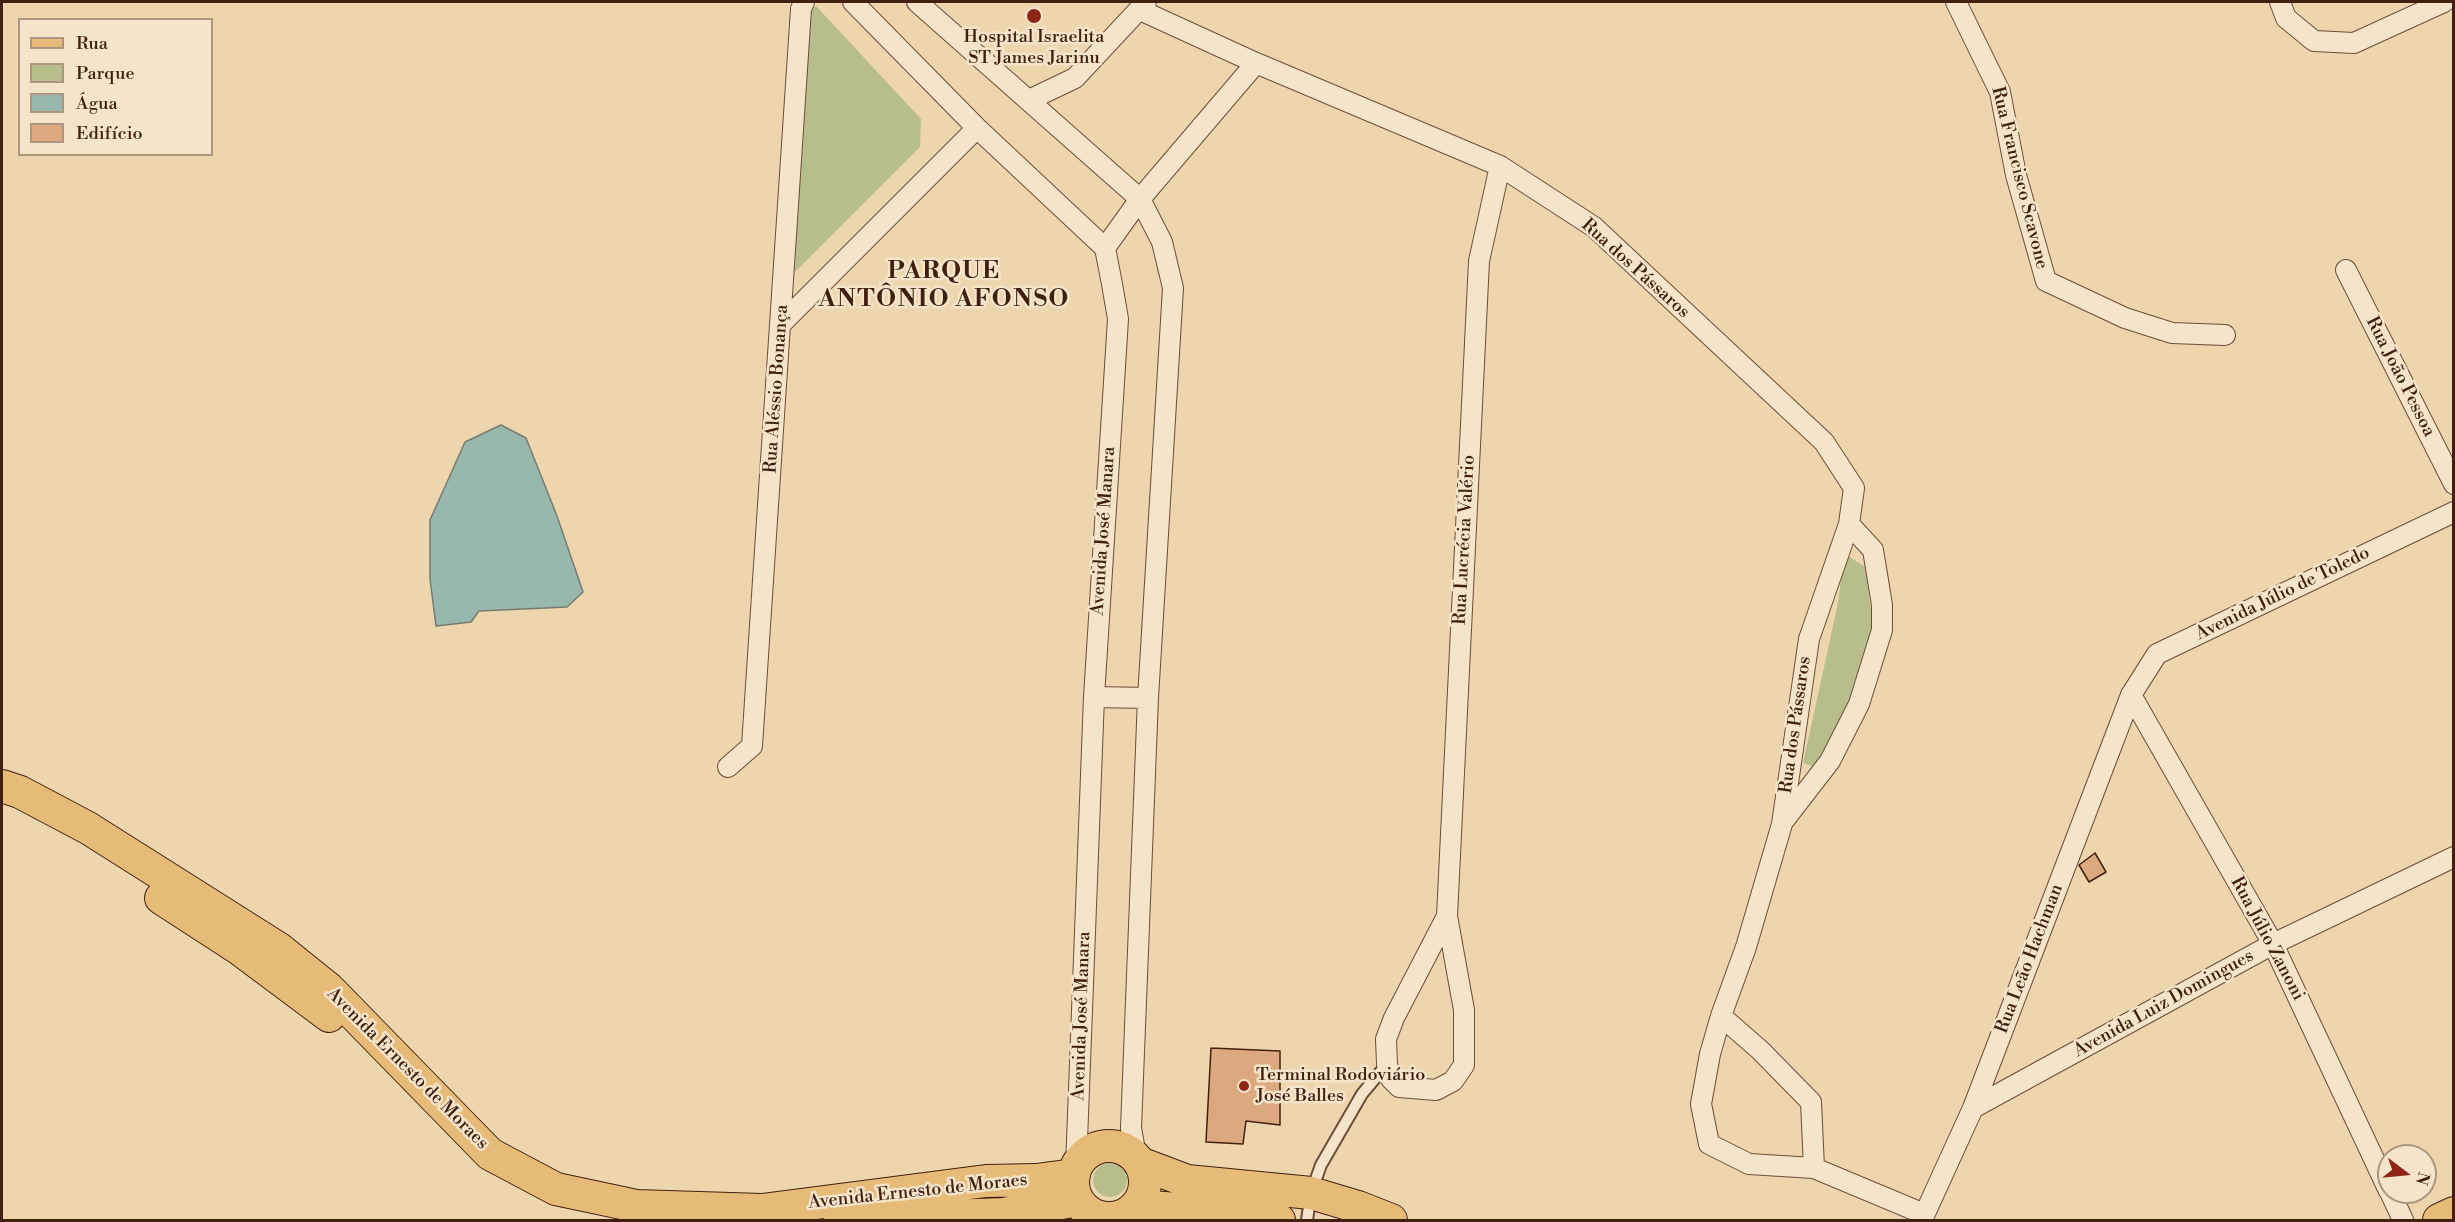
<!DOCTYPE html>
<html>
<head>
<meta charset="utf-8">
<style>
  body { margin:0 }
  #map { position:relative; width:2455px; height:1222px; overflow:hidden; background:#edd5ae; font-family:"Libre Bodoni",serif }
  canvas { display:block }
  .frame { position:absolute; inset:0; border:3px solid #412012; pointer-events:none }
  .legend { position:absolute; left:18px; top:18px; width:195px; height:138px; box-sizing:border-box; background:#f3e4ca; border:2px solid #ac9680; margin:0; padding:8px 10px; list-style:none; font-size:18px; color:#412012 }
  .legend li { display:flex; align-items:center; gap:12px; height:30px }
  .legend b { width:30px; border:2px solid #ac9680 }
  .north { position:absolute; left:2377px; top:1144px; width:60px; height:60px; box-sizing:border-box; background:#f3e4ca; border:2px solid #ac9680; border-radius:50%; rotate:106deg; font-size:16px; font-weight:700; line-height:24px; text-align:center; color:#412012 }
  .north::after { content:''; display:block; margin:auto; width:21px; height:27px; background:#8f2418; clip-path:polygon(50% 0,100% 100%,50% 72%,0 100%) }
</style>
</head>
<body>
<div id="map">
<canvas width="2455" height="1222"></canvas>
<div class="frame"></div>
<ul class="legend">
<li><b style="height:8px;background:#e6ba77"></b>Rua</li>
<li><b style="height:16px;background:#b7bd8b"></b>Parque</li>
<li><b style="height:16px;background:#99b8ad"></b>Água</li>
<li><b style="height:16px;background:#dca880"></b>Edifício</li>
</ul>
<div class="north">N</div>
</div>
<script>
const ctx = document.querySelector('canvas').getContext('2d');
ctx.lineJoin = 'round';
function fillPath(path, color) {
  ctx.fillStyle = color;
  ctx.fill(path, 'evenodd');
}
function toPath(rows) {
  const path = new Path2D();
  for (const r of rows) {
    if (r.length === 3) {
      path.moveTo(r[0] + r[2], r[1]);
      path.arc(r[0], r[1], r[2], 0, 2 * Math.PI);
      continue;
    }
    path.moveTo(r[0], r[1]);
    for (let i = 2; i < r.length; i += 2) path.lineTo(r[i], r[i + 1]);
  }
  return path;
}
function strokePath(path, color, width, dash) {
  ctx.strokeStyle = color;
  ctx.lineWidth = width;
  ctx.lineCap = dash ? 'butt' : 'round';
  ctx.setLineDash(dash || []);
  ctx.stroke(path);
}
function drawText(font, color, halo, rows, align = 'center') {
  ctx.font = font + ' "Libre Bodoni",serif';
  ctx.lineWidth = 5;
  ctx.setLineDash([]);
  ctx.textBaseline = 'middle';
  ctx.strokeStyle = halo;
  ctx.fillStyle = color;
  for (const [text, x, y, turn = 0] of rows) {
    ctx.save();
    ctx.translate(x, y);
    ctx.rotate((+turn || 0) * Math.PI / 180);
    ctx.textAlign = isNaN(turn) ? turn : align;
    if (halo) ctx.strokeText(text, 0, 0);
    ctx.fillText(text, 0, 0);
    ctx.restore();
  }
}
const green = toPath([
  [816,6,921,119,920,147,795,272,801,16],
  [1845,554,1865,567,1872,619,1867,656,1845,721,1817,768,1803,763,1837,608],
  [1110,1180,17]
]);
const water = toPath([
  [501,425,526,438,557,516,583,592,567,607,479,611,471,622,436,626,430,579,430,520,465,442,501,425]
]);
const building = toPath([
  [2095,853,2106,872,2089,882,2079,865,2095,853],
  [1211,1048,1280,1051,1280,1125,1246,1121,1243,1144,1206,1142,1211,1048]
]);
const lane = toPath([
  [1307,1220,1311,1193,1321,1165,1362,1094,1387,1064]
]);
const street = toPath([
  [853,2,977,128,1105,248,1112,284,1118,319,1094,697,1076,1167],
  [917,2,1140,199,1162,242,1173,288,1148,698,1131,1128,1136,1156],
  [1956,2,2000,92,2016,175,2046,281,2125,318,2172,333,2225,335],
  [2280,2,2286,18,2314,41,2354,43,2444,2],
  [1140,10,1256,63,1500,166,1594,227,1824,442,1854,488,1849,524,1809,639,1782,824,1746,947,1721,1016,1710,1054,1701,1104,1709,1144,1749,1164,1814,1168,1924,1214],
  [1029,100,1075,78,1146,2],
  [1105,248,1140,199,1256,63],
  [2346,270,2454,484],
  [782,323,977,128],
  [2131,695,2273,944,2389,1191],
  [1094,697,1148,698],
  [728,767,752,746,801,9,804,2],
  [1782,823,1830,761,1859,704,1882,630,1882,605,1873,550,1849,524],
  [1447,916,1394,1018,1386,1039,1387,1064,1391,1079,1399,1087,1436,1090,1453,1081,1464,1065,1464,1010,1447,916,1479,261,1500,166],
  [1721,1016,1760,1050,1811,1102,1814,1168],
  [1973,1108,2273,944,2454,857],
  [2390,1192,2403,1220],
  [1922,1220,1973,1108,2131,695,2157,654,2454,512]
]);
const primary = toPath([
  [2,786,20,792,88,828,278,948,329,989,490,1154,556,1189,636,1206,762,1210,986,1181,1036,1180,1074,1175],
  [161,898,238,948,329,1016],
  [1109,1182,36],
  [1142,1164,1187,1181,1311,1193,1358,1207,1391,1220],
  [1137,1206,1218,1212,1279,1220],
  [840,1220,1004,1214,1077,1200],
  [2439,1220,2454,1213]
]);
const markers = [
  [1034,16,8,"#8f2418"],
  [1244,1086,6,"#8f2418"]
];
const poiNames = [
  ["Hospital Israelita",1034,38],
  ["ST James Jarinu",1034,59],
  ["Terminal Rodoviário",1256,1076,"left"],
  ["José Balles",1256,1097,"left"]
];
const streetNames = [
  ["Rua Francisco Scavone",2019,178,76],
  ["Rua dos Pássaros",1635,269,42],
  ["Rua João Pessoa",2400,377,63],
  ["Rua Aléssio Bonança",777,389,-86],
  ["Avenida José Manara",1104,531,-86],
  ["Rua Lucrécia Valério",1465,540,-87],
  ["Avenida Júlio de Toledo",2283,594,-26],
  ["Rua dos Pássaros",1796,725,-82],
  ["Rua Júlio Zanoni",2267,939,62],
  ["Rua Leão Hachman",2030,959,-69],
  ["Avenida Luiz Domingues",2164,1004,-29],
  ["Avenida José Manara",1082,1016,-88],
  ["Avenida Ernesto de Moraes",407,1069,45],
  ["Avenida Ernesto de Moraes",918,1192,-6]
];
const districtNames = [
  ["PARQUE",944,272],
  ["ANTÔNIO AFONSO",944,300]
];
fillPath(green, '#b7bd8b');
fillPath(water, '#99b8ad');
strokePath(water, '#767b6f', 1.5);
fillPath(building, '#dca880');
strokePath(building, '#412012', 1.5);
strokePath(lane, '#6c4d39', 14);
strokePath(street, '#6c4d39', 22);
strokePath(primary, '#412012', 34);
strokePath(lane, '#f3e4ca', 10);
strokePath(street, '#f3e4ca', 20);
strokePath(primary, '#e6ba77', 32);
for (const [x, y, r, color] of markers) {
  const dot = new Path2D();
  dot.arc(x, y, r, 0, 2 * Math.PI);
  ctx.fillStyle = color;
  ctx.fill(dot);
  strokePath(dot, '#f3e4ca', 2);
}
drawText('18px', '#412012', '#f3e4ca', poiNames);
drawText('18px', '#412012', '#f3e4ca', streetNames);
ctx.letterSpacing = '1.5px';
drawText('bold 24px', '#412012', '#f3e4ca', districtNames);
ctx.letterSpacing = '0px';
</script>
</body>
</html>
